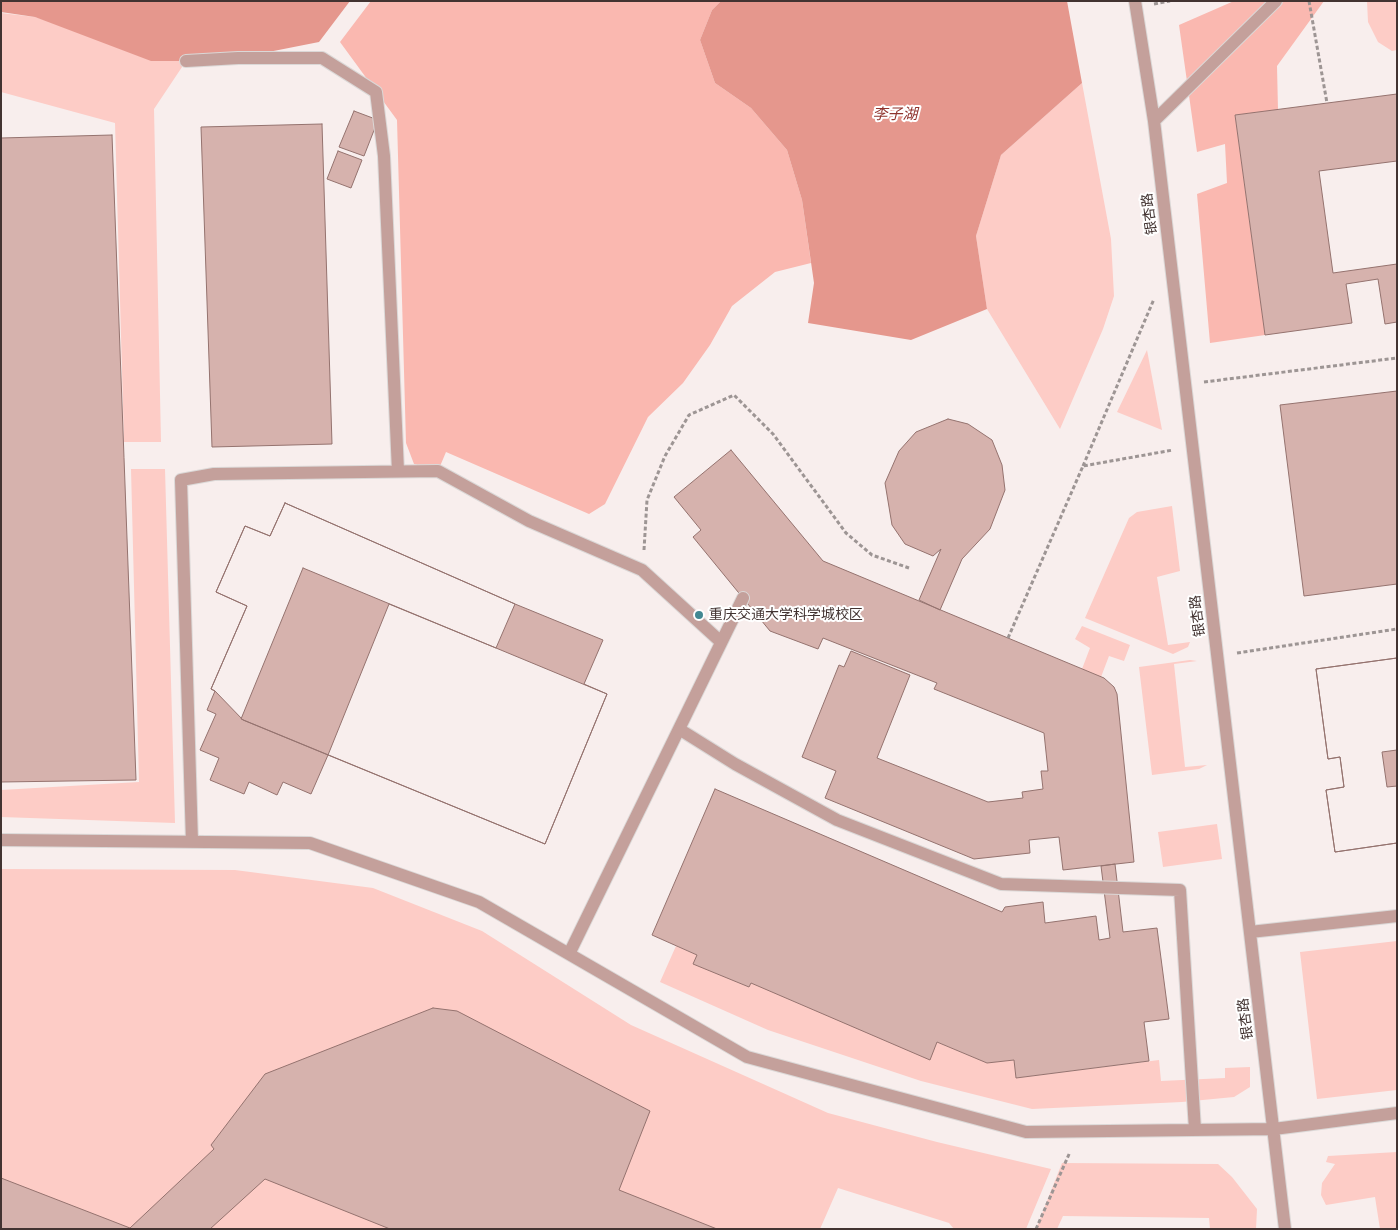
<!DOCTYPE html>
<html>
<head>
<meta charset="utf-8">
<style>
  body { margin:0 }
  #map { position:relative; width:1398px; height:1230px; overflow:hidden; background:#fcfcfc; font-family:"PT Serif",serif }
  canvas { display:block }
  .frame { position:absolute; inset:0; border:2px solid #423331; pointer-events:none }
</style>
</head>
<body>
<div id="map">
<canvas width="1398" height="1230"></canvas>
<div class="frame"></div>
</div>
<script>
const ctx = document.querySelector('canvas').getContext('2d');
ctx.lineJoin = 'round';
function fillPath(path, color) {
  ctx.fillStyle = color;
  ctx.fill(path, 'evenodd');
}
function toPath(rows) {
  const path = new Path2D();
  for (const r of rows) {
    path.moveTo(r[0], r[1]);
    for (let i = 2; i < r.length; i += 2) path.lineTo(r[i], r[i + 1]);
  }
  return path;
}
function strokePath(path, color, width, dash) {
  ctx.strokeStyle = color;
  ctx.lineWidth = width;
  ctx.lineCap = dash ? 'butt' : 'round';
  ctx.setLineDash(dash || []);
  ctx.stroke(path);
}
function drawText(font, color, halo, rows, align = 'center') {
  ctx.font = font + ' "PT Serif","Noto Sans SC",serif';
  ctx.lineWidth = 4;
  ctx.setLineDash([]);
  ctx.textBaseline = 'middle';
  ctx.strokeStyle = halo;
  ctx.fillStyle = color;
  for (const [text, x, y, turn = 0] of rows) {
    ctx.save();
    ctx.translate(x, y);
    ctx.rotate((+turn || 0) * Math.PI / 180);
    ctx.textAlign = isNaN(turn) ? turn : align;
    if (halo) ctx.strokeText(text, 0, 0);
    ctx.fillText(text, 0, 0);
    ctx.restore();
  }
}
const built = toPath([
  [1,1,1397,1,1397,1229,1,1229]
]);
const green = toPath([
  [1367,1,1397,1,1397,50,1392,51,1378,42,1368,22],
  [1,13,35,17,186,61,154,109,161,442,124,442,115,123,1,92],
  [1082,83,1111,239,1114,296,1103,329,1060,429,987,309,976,236,1001,155],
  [1147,350,1162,430,1117,412],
  [131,469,165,469,175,823,1,817,1,790,139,782],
  [1172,506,1180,571,1157,577,1168,645,1190,642,1188,647,1173,654,1085,618,1129,518,1137,512],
  [1082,626,1130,645,1124,661,1109,656,1101,677,1082,669,1090,648,1075,639],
  [1190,660,1197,661,1174,664,1185,767,1207,765,1199,769,1152,775,1139,667],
  [1217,824,1222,859,1163,867,1158,832],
  [1,869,235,870,373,888,482,931,631,1025,828,1113,937,1142,1051,1169,1026,1229,954,1229,949,1223,838,1188,820,1229,1,1229],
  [1397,941,1397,1090,1317,1099,1300,952],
  [676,946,697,955,694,964,749,987,751,983,930,1059,937,1042,987,1063,1014,1060,1016,1078,1159,1060,1161,1081,1225,1078,1225,1068,1250,1067,1250,1087,1234,1097,1182,1102,1032,1109,921,1081,768,1030,660,982],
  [1397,1152,1397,1229,1380,1229,1375,1197,1326,1205,1321,1195,1322,1183,1335,1164,1326,1162,1328,1156],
  [1062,1163,1218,1164,1232,1177,1257,1209,1256,1229,1210,1229,1209,1218,1063,1216,1057,1229,1036,1229]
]);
const forest = toPath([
  [371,1,721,1,712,10,700,40,715,83,751,108,787,150,802,200,811,263,775,272,732,306,710,345,683,383,648,417,605,504,589,514,446,452,438,471,414,464,406,443,397,120,340,42],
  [1234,1,1324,1,1277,66,1278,110,1235,115,1265,335,1210,343,1197,194,1227,183,1225,144,1197,152,1179,25]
]);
const water = toPath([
  [1,1,350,1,319,42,223,61,151,61,35,17,1,12],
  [721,1,1067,1,1082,83,1001,155,976,236,987,309,911,340,808,323,814,283,802,200,787,150,751,108,715,83,700,40,712,10]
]);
const building = toPath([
  [1397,94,1397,161,1319,171,1333,273,1397,264,1397,322,1385,324,1378,279,1346,284,1352,323,1265,335,1235,115,1397,94],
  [354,111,378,120,364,156,339,147,354,111],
  [322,124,332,444,212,447,201,127,322,124],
  [112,135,136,780,1,782,1,138,112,135],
  [338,151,362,160,351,188,327,179,338,151],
  [1397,391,1397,584,1304,596,1280,405,1397,391],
  [948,419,968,424,992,440,1002,465,1005,490,990,529,962,559,940,610,919,600,941,549,933,556,905,544,892,525,885,483,899,451,916,432,948,419],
  [731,450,823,561,1104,678,1114,687,1117,694,1134,862,1063,870,1059,837,1029,840,1030,853,974,859,825,798,836,771,802,757,839,665,844,667,851,651,910,675,877,758,988,802,1023,798,1022,792,1043,789,1041,771,1048,771,1044,733,934,689,937,683,823,638,818,649,770,631,693,537,701,530,674,497,731,450],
  [285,503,515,604,603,640,584,684,607,694,545,844,328,755,311,794,283,782,277,795,249,782,244,794,210,780,219,758,200,750,216,714,207,710,215,691,211,689,247,606,216,592,245,526,270,536,285,503],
  [285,503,515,604,496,648,389,604,328,755,243,720,215,691,211,689,247,606,216,592,245,526,270,536,285,503],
  [303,568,607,694,545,844,241,719,303,568],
  [1397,658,1397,750,1382,752,1387,787,1397,786,1397,843,1335,852,1326,790,1344,787,1340,757,1328,759,1316,669,1397,658],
  [1397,658,1397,843,1335,852,1326,790,1344,787,1340,757,1328,759,1316,669,1397,658],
  [715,789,1002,912,1005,907,1043,902,1045,923,1096,916,1099,940,1110,938,1101,866,1115,864,1123,932,1157,928,1169,1019,1144,1022,1149,1061,1016,1078,1014,1060,987,1063,937,1042,930,1060,751,983,749,987,693,964,697,955,652,935,715,789],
  [433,1008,457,1011,650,1111,619,1190,717,1229,390,1229,265,1179,210,1229,1,1229,1,1178,130,1228,214,1149,211,1145,265,1074,433,1008]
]);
const path = toPath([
  [1309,1,1327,103],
  [1154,4,1170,1],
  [1204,382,1397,358],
  [1083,466,1154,299],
  [644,550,647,500,665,456,689,415,734,395,773,434,846,533,872,555,909,568],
  [1008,638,1083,466,1173,450],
  [1237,653,1397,629],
  [1036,1229,1070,1152]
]);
const minor = toPath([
  [1135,1,1154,121,1285,1229],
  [186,61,238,58,322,58,376,92,384,156,398,471],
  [1154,121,1276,1],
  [679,729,735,764,837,820,1001,884,1180,890,1195,1130],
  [1,840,310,843,479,902,747,1057,1026,1132,1274,1129,1397,1113],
  [192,842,181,480,214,474,438,471,529,521,642,570,721,642],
  [1250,932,1397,916],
  [569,954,743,598]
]);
const markers = [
  [699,615,5,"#428892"]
];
const streetNames = [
  ["银杏路",1150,214,-97],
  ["银杏路",1198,616,-97],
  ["银杏路",1246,1019,-97]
];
const poiNames = [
  ["重庆交通大学科学城校区",709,615]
];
const waterNames = [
  ["李子湖",895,115]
];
fillPath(built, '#f8eeed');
fillPath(green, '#fdccc6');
fillPath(forest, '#fab8b0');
fillPath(water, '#e5978d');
fillPath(building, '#d6b2ad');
strokePath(building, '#95736f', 1);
strokePath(minor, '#dbd8d7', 14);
strokePath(path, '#9d9594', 3, [4, 2.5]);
strokePath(minor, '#c4a09b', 12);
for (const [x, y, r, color] of markers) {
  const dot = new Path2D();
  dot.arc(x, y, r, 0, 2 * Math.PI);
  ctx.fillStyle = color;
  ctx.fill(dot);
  strokePath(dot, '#fff', 2);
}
drawText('14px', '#423331', '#fff', streetNames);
drawText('14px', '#423331', '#fff', poiNames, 'left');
drawText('italic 15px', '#8f332d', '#fff', waterNames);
</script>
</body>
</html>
